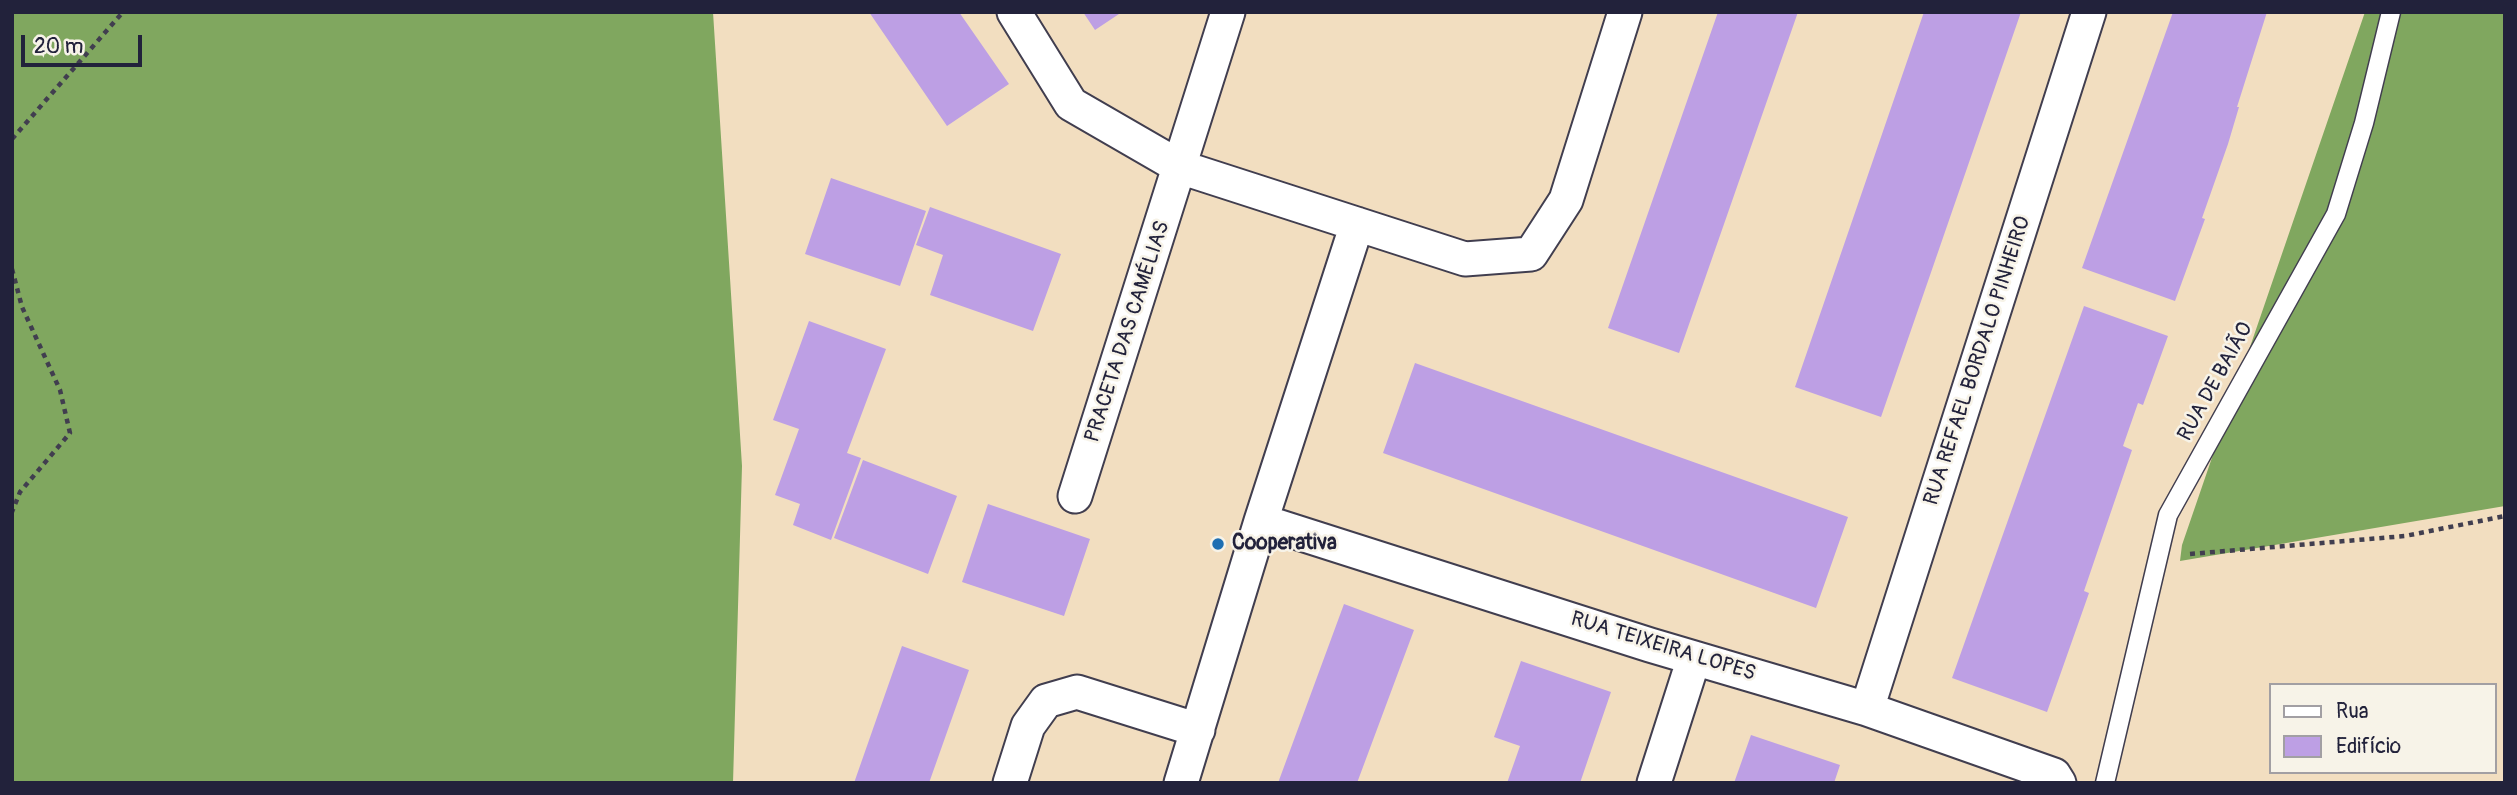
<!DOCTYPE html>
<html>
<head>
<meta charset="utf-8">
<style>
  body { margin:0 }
  #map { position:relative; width:2517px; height:795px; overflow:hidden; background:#f2dec0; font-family:Pangolin,sans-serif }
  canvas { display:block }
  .frame { position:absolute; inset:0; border:14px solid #22223b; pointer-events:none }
  .legend { position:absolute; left:2269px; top:683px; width:228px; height:91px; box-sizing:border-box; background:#f7f3e8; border:2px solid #a29fa3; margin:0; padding:9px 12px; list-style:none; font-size:21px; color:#22223b }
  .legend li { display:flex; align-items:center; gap:14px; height:35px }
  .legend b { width:35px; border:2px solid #a29fa3 }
  .scale { position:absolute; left:21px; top:35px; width:121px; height:32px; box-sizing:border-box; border:4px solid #22223b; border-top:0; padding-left:9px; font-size:21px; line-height:24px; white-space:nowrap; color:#22223b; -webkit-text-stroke:5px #f7f3e8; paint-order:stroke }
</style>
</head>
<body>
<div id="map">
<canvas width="2517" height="795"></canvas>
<div class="frame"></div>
<ul class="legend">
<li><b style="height:9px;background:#fff"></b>Rua</li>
<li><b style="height:19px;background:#bd9fe4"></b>Edifício</li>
</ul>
<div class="scale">20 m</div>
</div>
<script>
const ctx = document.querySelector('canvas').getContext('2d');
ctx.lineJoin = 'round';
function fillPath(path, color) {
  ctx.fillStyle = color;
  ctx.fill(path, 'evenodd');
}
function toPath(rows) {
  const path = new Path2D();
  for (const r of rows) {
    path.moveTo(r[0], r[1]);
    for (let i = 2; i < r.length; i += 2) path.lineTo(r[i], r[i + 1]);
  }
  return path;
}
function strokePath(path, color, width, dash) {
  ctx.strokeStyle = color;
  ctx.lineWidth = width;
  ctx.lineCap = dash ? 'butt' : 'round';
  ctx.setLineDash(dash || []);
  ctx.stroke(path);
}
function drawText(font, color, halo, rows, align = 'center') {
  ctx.font = font + ' Pangolin,sans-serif';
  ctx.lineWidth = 5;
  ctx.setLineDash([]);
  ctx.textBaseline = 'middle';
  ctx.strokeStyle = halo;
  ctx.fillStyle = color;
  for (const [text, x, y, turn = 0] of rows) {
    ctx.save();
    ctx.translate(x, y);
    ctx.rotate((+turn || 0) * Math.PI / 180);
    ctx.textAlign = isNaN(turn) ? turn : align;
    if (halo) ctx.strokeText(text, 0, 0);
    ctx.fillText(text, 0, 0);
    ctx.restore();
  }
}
const forest = toPath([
  [12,12,713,12,742,466,733,783,12,783],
  [2365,12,2505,12,2505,506,2180,561,2182,545]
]);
const building = toPath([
  [869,12,959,12,1009,84,947,126],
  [1083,12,1122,12,1095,30],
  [1718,12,1798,12,1679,353,1608,328],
  [1924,12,2021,12,1881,417,1795,387],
  [2173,12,2267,12,2237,107,2239,107,2228,144,2202,218,2205,219,2175,301,2082,268],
  [831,178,926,211,900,286,805,254],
  [930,207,1061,254,1033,331,930,295,943,255,916,245],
  [2084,306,2168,336,2143,405,2138,403,2123,446,2132,450,2084,591,2089,593,2047,712,1952,678],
  [809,321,886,349,847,453,861,458,831,540,793,525,800,504,775,495,799,429,773,420],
  [1415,363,1848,517,1816,608,1383,453],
  [863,460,957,496,928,574,834,538],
  [988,504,1090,539,1064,616,962,582],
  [1344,604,1414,630,1357,783,1278,783],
  [902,646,969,670,929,783,854,783],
  [1521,661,1611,692,1580,783,1507,783,1520,746,1494,737],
  [1751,735,1840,765,1834,783,1734,783]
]);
const path = toPath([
  [12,139,123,12],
  [12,269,22,307,60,390,70,433,20,492,12,512],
  [2190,554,2405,536,2505,516]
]);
const lane = toPath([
  [2105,783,2168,515,2336,214,2364,123,2391,12]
]);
const street = toPath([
  [1014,12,1071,104,1180,167,1465,259,1531,254,1566,200,1625,12],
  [1075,496,1228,12],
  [1261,521,1650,645,1867,709,2054,775,2059,783],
  [1867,709,2089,12],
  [1010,783,1028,726,1046,701,1077,692,1198,730],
  [1181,783,1261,521,1357,224],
  [1654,783,1694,658]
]);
const markers = [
  [1218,544,7,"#1f6fb2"]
];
const streetNames = [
  ["PRACETA DAS CAMÉLIAS",1128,332,-72],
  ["RUA REFAEL BORDALO PINHEIRO",1978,361,-72],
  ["RUA DE BAIÃO",2216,382,-61],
  ["RUA TEIXEIRA LOPES",1663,647,17]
];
const poiNames = [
  ["Cooperativa",1232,544]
];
fillPath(forest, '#80a75f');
fillPath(building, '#bd9fe4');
strokePath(lane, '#413e4f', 21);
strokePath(street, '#413e4f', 37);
strokePath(path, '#413e4f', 4.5, [5, 5]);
strokePath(lane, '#fff', 18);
strokePath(street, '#fff', 33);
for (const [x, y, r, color] of markers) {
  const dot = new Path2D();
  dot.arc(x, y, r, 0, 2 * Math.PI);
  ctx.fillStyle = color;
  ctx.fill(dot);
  strokePath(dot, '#f7f3e8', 2.5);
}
drawText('21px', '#22223b', '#f7f3e8', streetNames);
drawText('bold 21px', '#22223b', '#f7f3e8', poiNames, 'left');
</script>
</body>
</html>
